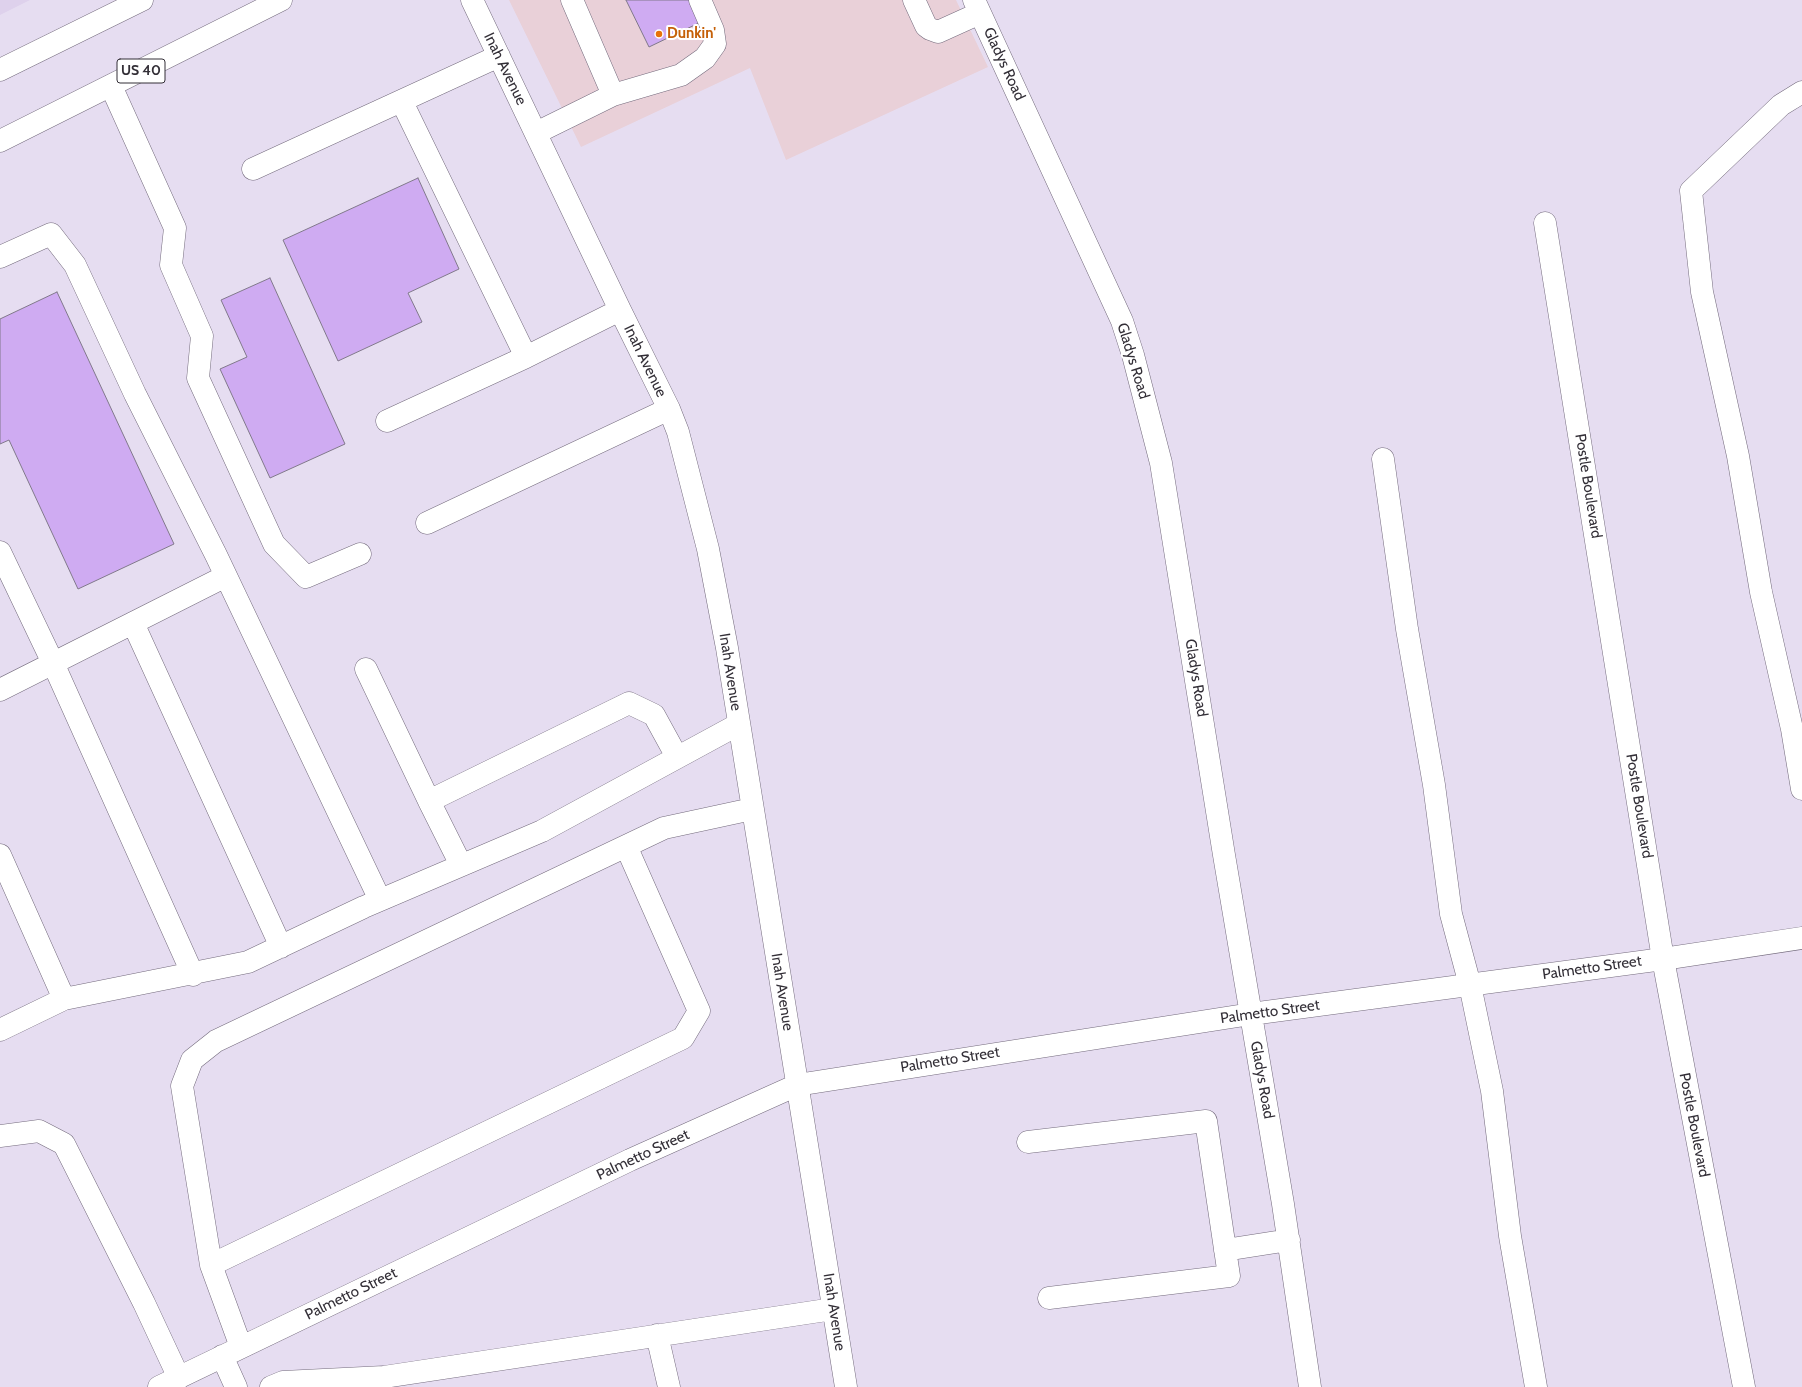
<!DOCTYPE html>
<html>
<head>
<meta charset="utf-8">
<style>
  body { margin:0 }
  canvas { display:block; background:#e6ddf1 }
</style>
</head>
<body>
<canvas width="1802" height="1387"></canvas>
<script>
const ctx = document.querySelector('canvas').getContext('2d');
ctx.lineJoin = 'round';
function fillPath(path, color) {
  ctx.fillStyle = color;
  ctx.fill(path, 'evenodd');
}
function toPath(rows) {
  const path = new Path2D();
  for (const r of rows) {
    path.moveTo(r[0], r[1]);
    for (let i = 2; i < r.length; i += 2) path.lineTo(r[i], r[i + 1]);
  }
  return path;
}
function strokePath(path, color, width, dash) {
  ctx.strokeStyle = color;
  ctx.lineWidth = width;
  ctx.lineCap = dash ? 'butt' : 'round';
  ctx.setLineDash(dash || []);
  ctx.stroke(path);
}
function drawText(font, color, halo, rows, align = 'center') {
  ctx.font = font + ' Cabin,sans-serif';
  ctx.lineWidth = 4;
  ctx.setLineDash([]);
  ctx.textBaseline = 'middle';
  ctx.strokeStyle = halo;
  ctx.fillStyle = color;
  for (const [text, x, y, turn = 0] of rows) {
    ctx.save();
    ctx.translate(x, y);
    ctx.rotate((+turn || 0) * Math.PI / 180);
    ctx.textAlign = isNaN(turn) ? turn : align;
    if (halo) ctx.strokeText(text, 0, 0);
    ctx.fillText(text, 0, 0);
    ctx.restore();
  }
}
const commercial = toPath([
  [509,0,956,0,988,67,786,160,750,68,581,147]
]);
const built = toPath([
  [0,0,30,0,0,15]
]);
const building = toPath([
  [626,0,693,0,703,21,649,47,626,0],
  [418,178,459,269,408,293,422,322,338,361,283,240,418,178],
  [270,278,345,444,270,478,220,369,247,357,221,300,270,278],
  [57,292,174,544,78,589,9,440,0,444,0,319,57,292]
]);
const minor = toPath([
  [472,0,620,310,669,409,678,432,708,549,727,648,846,1387],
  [914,0,926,26,930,29,938,32,980,13],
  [974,0,1122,321,1133,355,1161,463,1224,855,1283,1204,1310,1387],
  [111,86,175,228,171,265,202,336,198,378,274,544,306,577,360,554],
  [1802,92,1781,105,1691,191,1702,292,1738,456,1761,592,1792,729,1802,789],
  [613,95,681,75,705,58,715,44,713,30,700,0],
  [536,133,613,95,572,0],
  [253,169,499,56],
  [1545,223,1663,959,1744,1387],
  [0,257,51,234,75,265,135,394,216,555,380,900],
  [526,357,620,310],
  [387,421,526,357,402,102],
  [1383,459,1407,629,1434,785,1451,914,1470,985,1492,1091,1510,1236,1536,1387],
  [427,523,669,409],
  [0,552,53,663,193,975],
  [133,623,281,947],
  [366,669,429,801,629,703,654,715,677,757],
  [0,690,226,576],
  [429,801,461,865],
  [0,855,64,999],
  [0,1030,64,999,248,962,364,907,542,831,739,724],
  [0,1136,39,1131,64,1144,144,1303,179,1378],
  [1028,1142,1206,1121,1229,1276,1049,1298],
  [1225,1250,1289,1240],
  [211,1265,683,1038,699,1011,626,846],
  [657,1335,669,1387],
  [241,1347,211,1265,182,1086,192,1060,216,1041,664,828,752,809],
  [222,1356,236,1387],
  [159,1387,630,1160,797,1085,1251,1014,1663,959,1802,938],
  [271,1387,283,1382,384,1377,833,1309]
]);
const major = toPath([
  [0,70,142,0],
  [0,141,281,0]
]);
const markers = [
  [659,34,4,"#e8710a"]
];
const shields = [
  [141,71,48]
];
const shieldNames = [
  ["US 40",141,71]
];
const foodNames = [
  ["Dunkin'",667,34]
];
const streetNames = [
  ["Gladys Road",1004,64,65],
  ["Inah Avenue",505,69,64],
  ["Inah Avenue",645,361,64],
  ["Gladys Road",1133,361,73],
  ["Postle Boulevard",1588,486,81],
  ["Inah Avenue",730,672,81],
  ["Gladys Road",1196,678,81],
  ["Postle Boulevard",1639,806,81],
  ["Palmetto Street",1592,968,-8],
  ["Inah Avenue",782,992,81],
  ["Palmetto Street",1270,1012,-8],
  ["Palmetto Street",950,1060,-9],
  ["Gladys Road",1262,1080,80],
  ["Postle Boulevard",1694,1125,79],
  ["Palmetto Street",643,1155,-25],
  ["Palmetto Street",351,1294,-26],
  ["Inah Avenue",834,1312,81]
];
fillPath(commercial, '#e9d0d8');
fillPath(built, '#ded1ec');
fillPath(building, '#cfabf2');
strokePath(building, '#81798b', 1);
strokePath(minor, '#746b7d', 23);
strokePath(major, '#746b7d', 23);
strokePath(minor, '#fff', 22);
strokePath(major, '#fff', 22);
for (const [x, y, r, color] of markers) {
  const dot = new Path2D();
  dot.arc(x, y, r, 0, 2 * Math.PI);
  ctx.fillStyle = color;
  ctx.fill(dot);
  strokePath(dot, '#fff', 1.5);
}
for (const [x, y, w] of shields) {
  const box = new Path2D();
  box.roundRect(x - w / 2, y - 12, w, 24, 3);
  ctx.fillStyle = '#fff';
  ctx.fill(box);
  strokePath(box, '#332f37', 1);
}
drawText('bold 14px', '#332f37', null, shieldNames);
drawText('bold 15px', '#c56008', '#fff', foodNames, 'left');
drawText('15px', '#332f37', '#fff', streetNames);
</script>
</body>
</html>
